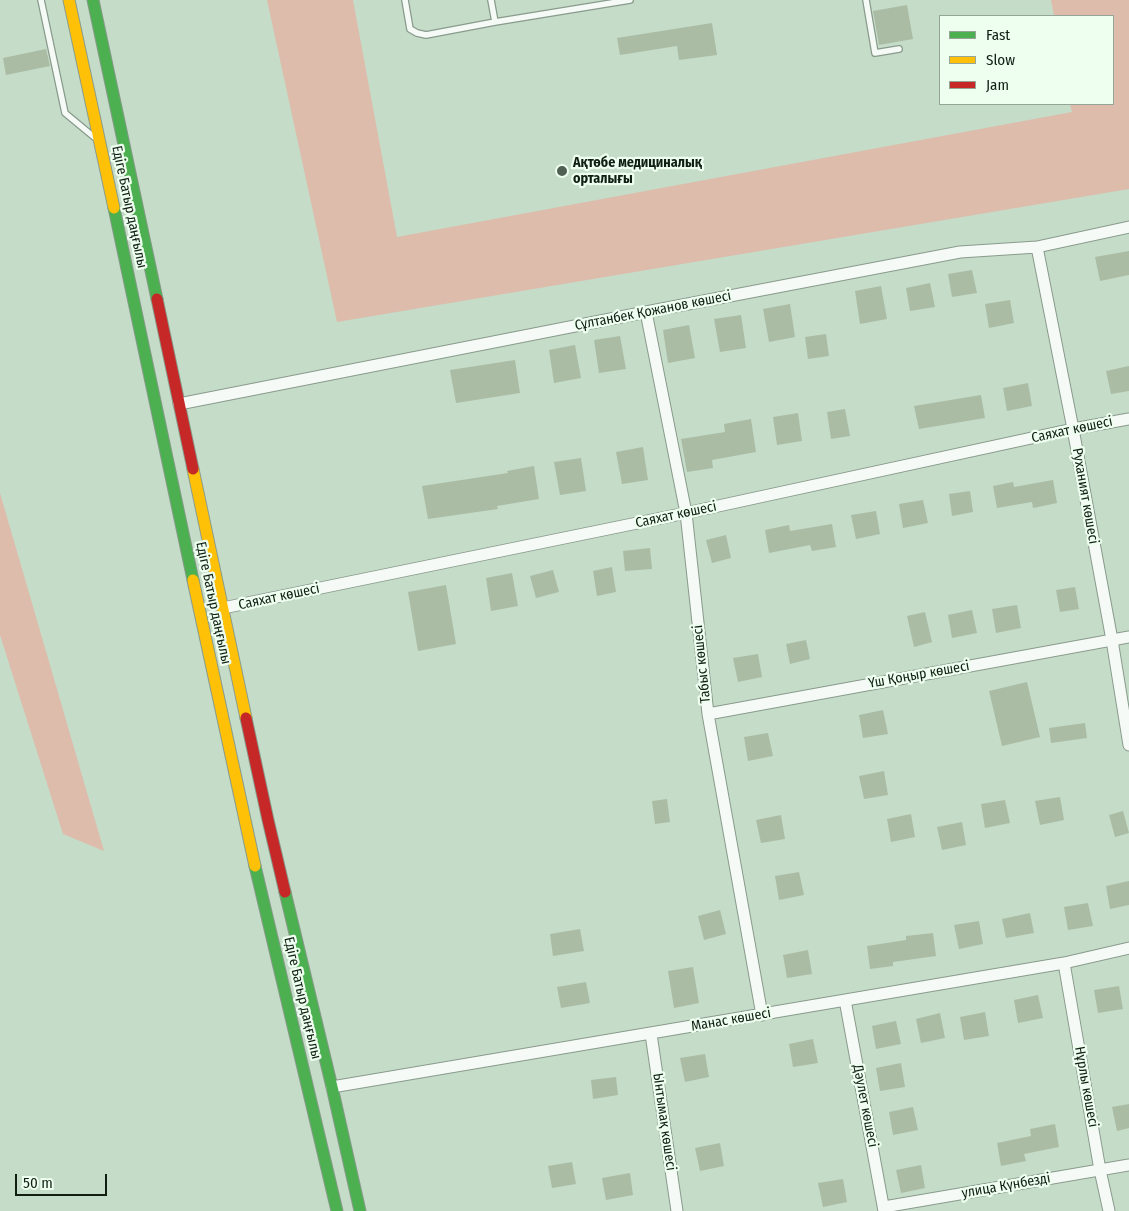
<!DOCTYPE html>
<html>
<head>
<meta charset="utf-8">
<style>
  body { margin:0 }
  #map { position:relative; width:1129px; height:1211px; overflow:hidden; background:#c5dcc8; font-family:"Fira Sans Condensed",sans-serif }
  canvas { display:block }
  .legend { position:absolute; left:939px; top:15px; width:175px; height:90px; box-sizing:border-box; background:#eefff0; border:1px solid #95a597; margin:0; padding:6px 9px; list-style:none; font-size:15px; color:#101f12 }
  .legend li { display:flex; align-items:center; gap:10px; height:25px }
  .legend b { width:25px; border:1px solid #95a597 }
  .scale { position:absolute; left:15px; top:1174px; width:92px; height:22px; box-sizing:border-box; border:2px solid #101f12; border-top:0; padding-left:6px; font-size:15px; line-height:18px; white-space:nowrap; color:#101f12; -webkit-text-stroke:4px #eefff0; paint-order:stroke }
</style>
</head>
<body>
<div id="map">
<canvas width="1129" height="1211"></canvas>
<ul class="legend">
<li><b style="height:6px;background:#4caf50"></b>Fast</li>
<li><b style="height:6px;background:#ffc107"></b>Slow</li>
<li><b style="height:6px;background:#c62828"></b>Jam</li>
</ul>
<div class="scale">50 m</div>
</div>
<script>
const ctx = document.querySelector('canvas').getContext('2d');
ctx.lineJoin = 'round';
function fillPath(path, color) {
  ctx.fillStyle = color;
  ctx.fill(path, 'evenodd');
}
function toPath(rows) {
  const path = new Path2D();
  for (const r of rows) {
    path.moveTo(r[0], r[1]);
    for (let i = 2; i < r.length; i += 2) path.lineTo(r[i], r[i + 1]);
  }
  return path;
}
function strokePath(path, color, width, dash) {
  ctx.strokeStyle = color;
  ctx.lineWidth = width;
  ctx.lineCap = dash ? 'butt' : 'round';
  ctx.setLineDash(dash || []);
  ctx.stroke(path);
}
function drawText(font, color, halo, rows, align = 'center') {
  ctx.font = font + ' "Fira Sans Condensed",sans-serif';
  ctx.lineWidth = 4.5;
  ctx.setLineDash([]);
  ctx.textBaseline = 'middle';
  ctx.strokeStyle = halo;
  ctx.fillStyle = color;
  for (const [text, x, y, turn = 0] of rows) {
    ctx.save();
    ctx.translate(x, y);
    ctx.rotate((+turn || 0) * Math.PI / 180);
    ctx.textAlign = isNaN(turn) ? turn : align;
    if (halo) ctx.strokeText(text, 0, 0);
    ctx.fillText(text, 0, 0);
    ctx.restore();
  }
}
const green = toPath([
  [267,0,353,0,397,237,1072,112,1070,104,1113,104,1113,16,1054,16,1051,0,1129,0,1129,189,337,322],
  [0,493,104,851,63,834,0,635]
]);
const building = toPath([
  [907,5,913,39,879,45,873,11],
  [712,23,717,55,679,60,677,46,620,55,617,38],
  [46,49,50,66,6,75,3,58],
  [1129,251,1129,275,1100,281,1095,257],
  [972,270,977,293,952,297,948,274],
  [930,283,935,307,910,311,906,288],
  [881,286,887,319,860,324,855,291],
  [1010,300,1014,323,989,328,985,304],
  [790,304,795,337,769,342,763,309],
  [741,315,746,348,720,352,714,319],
  [689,325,695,358,668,363,663,330],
  [826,334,829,356,808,359,805,337],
  [620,336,626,369,599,373,594,340],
  [575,345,581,378,554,383,549,350],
  [515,360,520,393,456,403,450,370],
  [1129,366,1129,391,1111,394,1106,371],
  [1028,383,1032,406,1007,411,1003,388],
  [981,395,985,418,919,429,914,406],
  [845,409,850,436,831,439,827,412],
  [798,413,802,441,777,445,773,417],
  [751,419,756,452,712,460,713,468,687,472,681,439,725,432,724,424],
  [643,447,648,480,622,484,616,452],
  [581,458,586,491,560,495,554,462],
  [534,466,539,499,497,506,498,509,428,519,422,486,508,473,507,471],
  [1053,480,1057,503,1033,508,1032,502,997,508,993,486,1013,482,1014,487],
  [970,491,973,512,952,516,949,494],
  [923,500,928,523,903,528,899,504],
  [876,511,880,534,856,539,851,515],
  [832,524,836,547,812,551,810,545,769,553,765,530,789,525,790,531],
  [726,535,731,558,712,563,706,540],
  [650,548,652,569,625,571,623,551],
  [612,567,616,592,597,596,593,571],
  [553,570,559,592,536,598,530,576],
  [512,573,518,606,491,611,486,578],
  [446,585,456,644,418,651,408,592],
  [1075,587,1079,609,1060,612,1056,590],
  [1017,605,1021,628,996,633,992,609],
  [972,610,977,633,952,638,948,615],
  [925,612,932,642,914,647,907,616],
  [806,640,810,659,790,664,786,644],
  [758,654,762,677,738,682,733,658],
  [1027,682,1040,737,1002,746,989,691],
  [883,710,888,734,863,738,859,715],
  [1085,723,1087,738,1051,743,1049,728],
  [768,733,773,756,748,761,744,737],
  [884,771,888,795,864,799,859,776],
  [1060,797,1064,820,1040,825,1035,801],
  [667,799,670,822,655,824,652,801],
  [1005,800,1010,823,985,828,981,804],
  [1123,811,1129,833,1115,837,1109,815],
  [911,814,915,837,891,842,887,819],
  [781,815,785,839,761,843,756,820],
  [962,822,966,845,942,850,937,827],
  [799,872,804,895,779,900,775,876],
  [1129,881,1129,905,1110,909,1106,886],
  [1088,903,1093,926,1068,930,1064,907],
  [720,910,726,934,704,940,698,916],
  [1030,913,1034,933,1006,938,1002,919],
  [979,921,983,944,959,949,954,925],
  [580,929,584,951,553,956,550,934],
  [933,933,936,956,893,962,893,966,870,969,867,946,906,940,906,936],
  [808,950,812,974,787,978,783,955],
  [693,967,699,1003,674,1008,668,971],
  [586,982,590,1003,561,1008,557,987],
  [1119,986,1123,1009,1098,1013,1094,990],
  [1038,995,1043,1018,1018,1023,1014,1000],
  [985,1012,989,1036,964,1040,960,1017],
  [940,1013,945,1038,921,1043,916,1019],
  [896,1021,901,1044,876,1049,872,1026],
  [813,1039,818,1063,793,1067,789,1044],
  [705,1054,709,1077,685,1082,680,1058],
  [901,1063,905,1087,880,1091,876,1068],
  [616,1077,618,1095,593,1099,591,1080],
  [1129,1104,1129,1128,1117,1131,1112,1107],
  [913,1107,918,1130,893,1135,889,1112],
  [1055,1124,1059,1147,1024,1154,1026,1161,1001,1166,997,1143,1031,1136,1030,1129],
  [720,1143,724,1166,700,1171,695,1148],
  [572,1162,576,1184,552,1188,548,1166],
  [921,1165,925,1188,901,1193,896,1170],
  [630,1173,633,1195,606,1200,602,1178],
  [843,1179,847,1202,823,1207,818,1183]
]);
const lane = toPath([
  [41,0,65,113,94,137],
  [405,0,410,29,417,33,426,35,495,22,630,0],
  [491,0,495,22],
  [866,0,875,53,899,49]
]);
const street = toPath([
  [1037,247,1073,429,1112,640,1129,745],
  [646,312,686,513,708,714,762,1015],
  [179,404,646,312,960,252,1037,247,1129,227],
  [223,608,686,513,1073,429,1129,419],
  [708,714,1129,637],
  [1064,963,1100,1170,1109,1211],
  [845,1000,884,1211],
  [651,1034,677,1211],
  [332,1087,1064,963,1129,948],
  [884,1207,1129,1165]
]);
const fast = toPath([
  [93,0,157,299],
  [114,208,193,580],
  [255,866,337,1211],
  [285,892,332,1087,360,1211]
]);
const slow = toPath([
  [69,0,114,208],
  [193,469,246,718],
  [193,580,255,866]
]);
const jam = toPath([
  [157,299,193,469],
  [246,718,268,820,285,892]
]);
const markers = [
  [562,171,6,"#4f6152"]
];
const poiNames = [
  ["Ақтөбе медициналық",573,163],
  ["орталығы",573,179]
];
const streetNames = [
  ["Едіге Батыр даңғылы",129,207,78],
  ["Сұлтанбек Қожанов көшесі",653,311,-11],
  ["Саяхат көшесі",1072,430,-12],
  ["Руханият көшесі",1085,496,80],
  ["Саяхат көшесі",676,515,-12],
  ["Саяхат көшесі",279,597,-12],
  ["Едіге Батыр даңғылы",213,603,78],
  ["Табыс көшесі",702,664,-96],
  ["Үш Қоңыр көшесі",919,675,-10],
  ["Едіге Батыр даңғылы",302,998,77],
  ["Манас көшесі",731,1020,-10],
  ["Нұрлы көшесі",1086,1087,80],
  ["Дәулет көшесі",865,1106,79],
  ["Ынтымақ көшесі",664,1122,82],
  ["улица Күнбезді",1006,1186,-10]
];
fillPath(green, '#ddbcac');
fillPath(building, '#abbca5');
strokePath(lane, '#899b8c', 8);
strokePath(street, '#899b8c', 13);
strokePath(fast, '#899b8c', 13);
strokePath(slow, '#899b8c', 13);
strokePath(jam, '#899b8c', 13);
strokePath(lane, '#f6faf7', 5.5);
strokePath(street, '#f6faf7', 11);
strokePath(fast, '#4caf50', 11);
strokePath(slow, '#ffc107', 11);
strokePath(jam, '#c62828', 11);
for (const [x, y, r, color] of markers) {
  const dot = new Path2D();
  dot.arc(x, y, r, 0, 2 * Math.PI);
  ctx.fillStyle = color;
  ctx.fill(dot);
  strokePath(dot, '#eefff0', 2);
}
drawText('bold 14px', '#101f12', '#eefff0', poiNames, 'left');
drawText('14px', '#101f12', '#eefff0', streetNames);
</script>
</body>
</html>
